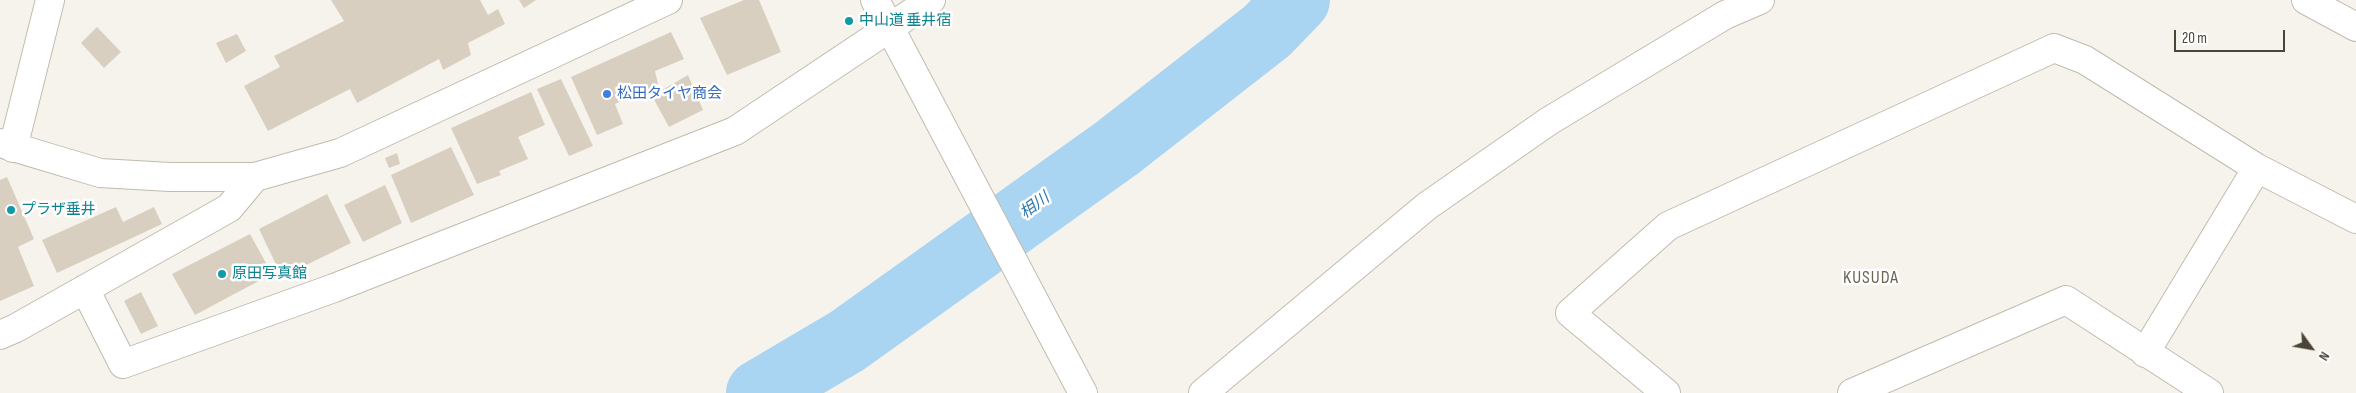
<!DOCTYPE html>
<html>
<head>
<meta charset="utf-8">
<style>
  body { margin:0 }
  #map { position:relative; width:2356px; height:393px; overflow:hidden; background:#f6f3ec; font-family:"Sofia Sans Condensed",sans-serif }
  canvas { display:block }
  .north { position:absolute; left:2286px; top:323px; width:50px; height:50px; -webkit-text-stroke:4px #fff; paint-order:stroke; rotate:122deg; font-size:14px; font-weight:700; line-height:20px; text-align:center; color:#4b4439 }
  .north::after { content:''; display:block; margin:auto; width:18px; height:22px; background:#4b4439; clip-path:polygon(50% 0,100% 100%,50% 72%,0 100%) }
  .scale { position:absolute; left:2174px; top:30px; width:111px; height:22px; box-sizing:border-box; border:2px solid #4b4439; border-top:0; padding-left:6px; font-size:15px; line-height:18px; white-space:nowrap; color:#4b4439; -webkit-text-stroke:4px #fff; paint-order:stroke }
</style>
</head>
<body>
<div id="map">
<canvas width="2356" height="393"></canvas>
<div class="north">N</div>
<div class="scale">20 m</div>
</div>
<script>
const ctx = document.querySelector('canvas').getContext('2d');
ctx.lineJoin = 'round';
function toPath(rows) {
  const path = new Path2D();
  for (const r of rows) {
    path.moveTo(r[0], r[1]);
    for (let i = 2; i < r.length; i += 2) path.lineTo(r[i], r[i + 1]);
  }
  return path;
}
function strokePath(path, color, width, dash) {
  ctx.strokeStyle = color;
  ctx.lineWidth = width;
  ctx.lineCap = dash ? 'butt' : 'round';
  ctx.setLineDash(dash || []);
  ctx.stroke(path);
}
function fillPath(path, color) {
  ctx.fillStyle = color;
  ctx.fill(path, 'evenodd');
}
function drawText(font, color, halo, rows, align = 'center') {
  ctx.font = font + ' "Sofia Sans Condensed","Noto Sans JP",sans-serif';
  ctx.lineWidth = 5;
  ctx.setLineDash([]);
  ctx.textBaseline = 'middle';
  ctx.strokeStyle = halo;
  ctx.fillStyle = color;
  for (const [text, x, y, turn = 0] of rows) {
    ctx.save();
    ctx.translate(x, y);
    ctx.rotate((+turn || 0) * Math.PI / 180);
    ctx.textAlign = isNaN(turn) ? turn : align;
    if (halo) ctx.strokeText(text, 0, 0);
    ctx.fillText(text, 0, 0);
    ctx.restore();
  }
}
const river = toPath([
  [759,393,847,341,1117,148,1267,31,1297,0]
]);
const building = toPath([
  [331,0,480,0,488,15,498,9,505,24,468,43,471,55,443,70,439,59,357,103,350,89,268,131,244,86,280,67,274,56,344,21],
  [519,0,536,0,524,8],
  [744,0,759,0,781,52,727,75,700,18],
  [97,27,121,52,104,68,81,43],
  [671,32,684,59,655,71,658,84,615,104,623,124,597,135,571,77],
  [237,34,246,51,226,63,216,43],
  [688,75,703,110,669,127,652,96],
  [561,79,593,146,569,156,537,89],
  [531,92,545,125,518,137,528,159,499,171,501,175,477,184,451,128],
  [451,147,474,195,411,223,391,175],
  [397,153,400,164,389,168,385,158],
  [7,177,34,239,18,247,34,286,0,301,0,180],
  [385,185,402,223,363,242,344,205],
  [327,194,351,243,282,277,259,229],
  [116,207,123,222,154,207,162,224,57,273,42,240],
  [250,234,272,274,195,315,172,274],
  [141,292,158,326,141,334,124,301]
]);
const minor = toPath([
  [875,0,1083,393],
  [2306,0,2356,27],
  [0,143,100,173,170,177,255,177,340,153,668,0],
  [13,148,50,0],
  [85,289,123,364,334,288,735,131,931,0],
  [0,335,16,328,229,208,255,177],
  [2145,353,2257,168],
  [1203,393,1427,206,1549,121,1725,15,1760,0],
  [1666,393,1570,313,1668,226,2054,48,2085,60,2257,168,2356,219],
  [1852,393,2066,300,2209,393]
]);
const markers = [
  [849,21,5,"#0f9aa8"],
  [607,94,5,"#3f7fe0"],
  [11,210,5,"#0f9aa8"],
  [222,274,5,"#0f9aa8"]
];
const cultureNames = [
  ["中山道 垂井宿",859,21],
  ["プラザ垂井",21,210],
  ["原田写真館",232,274]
];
const shopNames = [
  ["松田タイヤ商会",617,94]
];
const waterNames = [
  ["相川",1035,206,-36]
];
const quarterNames = [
  ["KUSUDA",1871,278]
];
strokePath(river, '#a9d4f2', 66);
fillPath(building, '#d8cfc1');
strokePath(minor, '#c2bbae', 30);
strokePath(minor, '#fff', 28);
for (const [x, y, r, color] of markers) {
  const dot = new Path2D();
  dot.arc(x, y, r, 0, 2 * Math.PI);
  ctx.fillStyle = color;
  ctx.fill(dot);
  strokePath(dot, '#fff', 2);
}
drawText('15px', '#0d838f', '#fff', cultureNames, 'left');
drawText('15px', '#366cbe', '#fff', shopNames, 'left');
drawText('italic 16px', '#2e7ab2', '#fff', waterNames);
ctx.letterSpacing = '1px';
drawText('18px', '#6e6250', '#fff', quarterNames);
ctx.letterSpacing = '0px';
</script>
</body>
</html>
